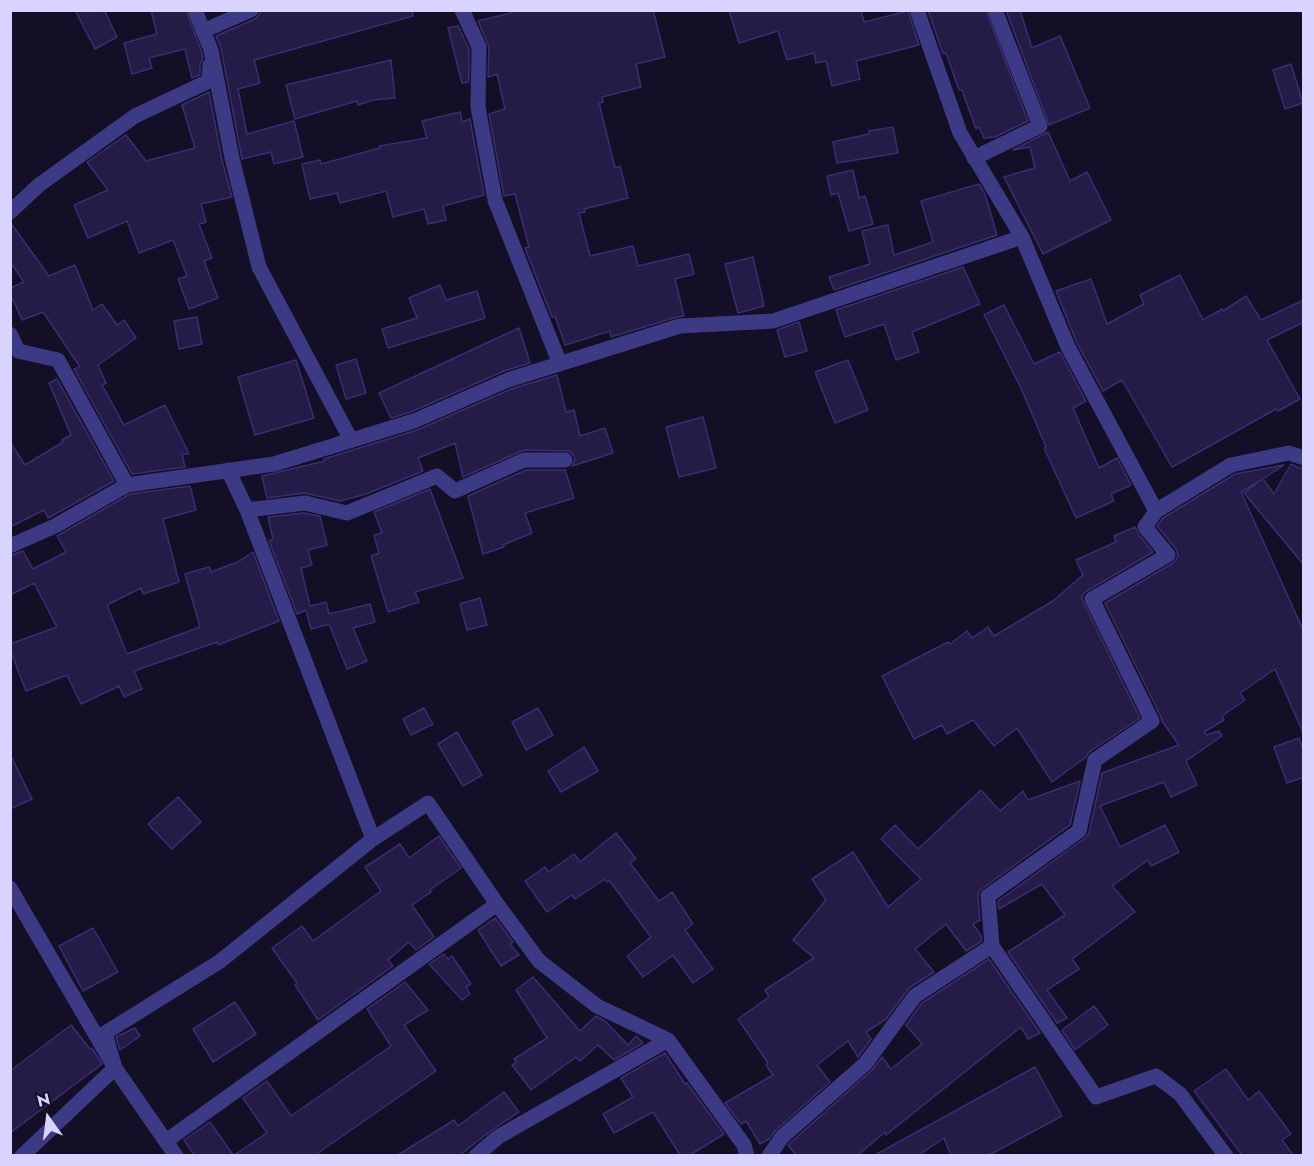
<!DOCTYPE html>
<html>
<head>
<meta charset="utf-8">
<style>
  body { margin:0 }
  #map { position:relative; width:1314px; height:1166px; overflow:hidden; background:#130f26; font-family:Jost,sans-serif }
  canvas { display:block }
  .frame { position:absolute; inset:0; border:12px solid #d9d4ff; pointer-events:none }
  .north { position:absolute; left:18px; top:1088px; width:60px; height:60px; -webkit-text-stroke:4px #130f26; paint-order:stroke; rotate:346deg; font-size:16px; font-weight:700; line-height:24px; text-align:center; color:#d9d4ff }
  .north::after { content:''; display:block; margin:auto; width:21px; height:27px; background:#d9d4ff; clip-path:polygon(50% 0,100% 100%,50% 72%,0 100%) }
</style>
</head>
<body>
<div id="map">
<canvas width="1314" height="1166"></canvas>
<div class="frame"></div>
<div class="north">N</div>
</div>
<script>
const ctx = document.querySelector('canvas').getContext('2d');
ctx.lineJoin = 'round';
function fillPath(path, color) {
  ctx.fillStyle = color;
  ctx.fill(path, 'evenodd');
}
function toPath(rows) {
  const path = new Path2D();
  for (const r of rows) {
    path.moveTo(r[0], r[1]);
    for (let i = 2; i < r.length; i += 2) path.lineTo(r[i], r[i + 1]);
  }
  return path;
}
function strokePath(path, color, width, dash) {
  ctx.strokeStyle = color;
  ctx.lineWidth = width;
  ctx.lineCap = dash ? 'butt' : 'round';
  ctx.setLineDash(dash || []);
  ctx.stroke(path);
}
const building = toPath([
  [75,10,104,10,117,37,95,49,75,10],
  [151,10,186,10,202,53,203,59,200,64,200,75,192,78,185,49,149,58,152,68,132,74,124,43,157,34,151,10],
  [261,10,412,10,413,16,254,60,260,83,238,89,247,134,294,121,303,157,274,164,271,152,242,159,221,48,216,36,255,19,259,15,261,10],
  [511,10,653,10,665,57,636,64,641,87,602,97,603,102,599,103,615,168,620,166,628,198,584,209,585,212,579,213,590,256,633,246,638,266,689,254,694,274,675,279,684,316,677,317,611,337,610,331,565,345,555,316,552,317,525,248,529,247,515,194,504,196,489,114,505,109,497,74,488,77,489,47,478,21,511,13,511,10],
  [729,10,861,10,864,22,908,11,919,45,856,61,860,79,832,86,826,61,816,63,814,53,787,60,778,31,739,43,729,10],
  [928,10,986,10,1028,121,995,137,984,138,979,127,976,129,962,90,959,90,946,53,943,54,928,10],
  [1006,10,1020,10,1032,48,1060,36,1090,108,1049,125,1006,10],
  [458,26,469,49,469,82,462,83,448,28,458,26],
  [391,60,395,98,373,100,358,105,357,101,295,119,286,85,391,60],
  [1291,64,1303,103,1285,109,1273,70,1291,64],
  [209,92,222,160,232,197,201,204,206,222,199,224,212,258,204,261,218,298,189,309,178,279,187,276,173,240,139,253,127,221,88,238,74,205,108,190,87,162,126,135,146,161,195,148,182,105,209,92],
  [460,112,462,122,470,119,484,195,443,206,446,220,428,224,424,209,393,217,386,191,340,203,337,193,310,199,302,164,320,160,321,164,380,148,379,146,427,138,422,121,460,112],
  [893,127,898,153,837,163,833,142,869,134,869,131,893,127],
  [1048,132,1070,181,1087,172,1111,220,1043,254,1004,177,1035,168,1030,147,1013,150,1048,132],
  [853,170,859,198,865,196,873,224,849,231,838,193,831,195,827,176,853,170],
  [979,184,985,194,997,235,834,290,829,277,870,264,862,231,888,225,894,255,933,242,921,201,979,184],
  [10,222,49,276,75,265,93,310,102,304,117,325,124,320,136,338,98,365,106,383,102,385,124,425,165,405,189,454,182,454,185,467,132,474,74,369,80,367,43,312,22,320,10,293,10,288,24,282,10,262,10,222],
  [753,257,764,306,738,313,725,264,753,257],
  [963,267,980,304,912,332,919,352,896,360,884,324,845,337,836,310,963,267],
  [1180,275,1203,320,1222,309,1223,311,1246,296,1261,320,1304,300,1304,322,1267,340,1300,399,1278,411,1276,409,1172,467,1122,380,1103,391,1077,343,1056,291,1091,279,1107,324,1144,304,1140,295,1180,275],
  [440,285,446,300,477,291,485,318,388,348,382,329,417,318,409,298,440,285],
  [1004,305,1034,364,1060,352,1086,401,1073,408,1099,468,1117,458,1131,485,1111,494,1114,501,1076,518,1044,448,1046,447,1021,388,984,315,1004,305],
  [197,317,202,344,179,349,174,321,197,317],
  [799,322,807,351,785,357,777,330,799,322],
  [519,328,530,363,504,371,411,412,391,418,379,393,519,328],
  [356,359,366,393,346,399,336,365,356,359],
  [296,360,314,418,255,435,238,377,296,360],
  [848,360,868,410,835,423,815,372,848,360],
  [557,375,566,412,574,410,580,436,605,428,613,453,572,466,575,459,573,455,569,451,524,450,463,477,455,443,418,458,423,471,366,494,340,501,304,493,267,498,262,476,325,461,324,459,417,430,511,389,557,375],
  [57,379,114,481,48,518,44,510,10,527,10,442,25,465,63,442,62,440,71,435,49,383,57,379],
  [703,417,716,468,679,477,666,427,703,417],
  [1291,464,1304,470,1304,565,1244,493,1261,480,1241,492,1304,632,1304,735,1275,669,1240,693,1245,700,1222,716,1224,720,1204,732,1206,735,1219,731,1222,736,1186,761,1197,785,1171,797,1164,782,1100,806,1120,847,1165,825,1179,852,1151,866,1148,860,1112,886,1135,912,1072,959,1079,969,1047,990,1067,1018,1057,1023,1008,952,1065,915,1042,884,999,909,998,901,1085,838,1089,833,1102,773,1179,745,1162,721,1161,717,1105,603,1173,563,1176,560,1178,555,1176,549,1157,526,1163,518,1235,474,1284,465,1263,479,1274,494,1291,464],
  [526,470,565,470,574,498,525,513,532,533,503,545,504,547,483,554,468,496,526,470],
  [190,486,196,510,163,519,179,582,143,594,141,588,107,605,127,654,200,627,185,574,209,567,211,572,238,562,253,552,279,621,218,645,217,642,134,671,142,689,124,697,119,686,81,704,67,675,26,691,10,649,10,644,57,627,34,583,10,595,10,556,23,551,33,569,66,552,57,536,130,494,190,486],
  [430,489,463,578,415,592,419,602,388,612,371,556,379,553,374,535,382,533,374,512,430,489],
  [304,513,320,516,327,545,308,550,312,565,301,568,310,606,326,602,329,614,370,604,375,622,353,628,367,661,347,669,329,624,311,629,306,610,297,614,269,541,273,539,268,517,304,513],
  [1135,527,1139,535,1153,552,1087,591,1083,594,1082,599,1140,718,1089,752,1086,757,1052,782,1017,728,994,746,973,720,947,734,942,725,914,739,882,676,948,642,950,644,967,631,972,638,988,627,994,636,1053,601,1083,575,1076,560,1116,542,1114,536,1135,527],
  [480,598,487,625,467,630,460,604,480,598],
  [424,708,433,724,411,735,403,719,424,708],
  [538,708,553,735,526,750,512,722,538,708],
  [457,732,482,775,463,786,438,744,457,732],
  [1299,738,1304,751,1304,777,1287,783,1274,747,1299,738],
  [584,747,598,771,561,792,548,771,584,747],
  [10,754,32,799,10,809,10,754],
  [1080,781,1070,825,979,891,978,897,980,920,973,924,981,936,982,941,966,951,946,924,915,949,934,972,909,988,886,1019,866,1032,871,1039,858,1057,848,1041,817,1065,830,1082,776,1130,769,1139,760,1144,746,1121,741,1124,725,1103,773,1075,766,1065,768,1063,738,1019,769,997,765,990,814,958,793,940,826,900,812,879,853,852,888,907,921,879,881,839,895,825,918,849,981,790,1000,811,1023,791,1028,800,1080,781],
  [178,797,201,822,172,849,148,824,178,797],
  [616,833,636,859,630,863,659,901,672,892,693,924,685,930,713,969,693,983,673,955,643,977,627,956,651,937,609,880,607,882,605,879,575,899,572,895,547,912,525,881,545,867,548,872,574,854,580,862,616,833],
  [439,836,461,868,430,890,431,892,412,905,434,937,416,950,409,942,388,960,393,966,318,1020,295,985,297,983,272,948,302,926,313,941,381,891,365,867,400,844,409,858,439,836],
  [495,918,513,942,510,944,519,955,501,966,478,930,495,918],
  [93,928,118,972,83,991,59,946,93,928],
  [444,954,448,959,452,956,471,984,466,987,470,994,462,1000,429,964,444,954],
  [989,959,1040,1033,1028,1039,1021,1027,886,1135,885,1132,858,1155,796,1155,788,1145,789,1144,871,1071,882,1057,891,1069,922,1044,906,1025,922,1003,989,959],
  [533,977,580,1031,596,1016,605,1021,628,1045,636,1036,643,1043,614,1060,598,1045,580,1061,576,1057,531,1090,512,1065,517,1062,514,1059,547,1038,516,990,533,977],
  [405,982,428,1010,404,1025,436,1071,315,1155,234,1155,267,1133,243,1098,267,1081,291,1116,391,1046,367,1009,405,982],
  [235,1002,256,1034,213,1062,193,1029,235,1002],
  [1094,1006,1108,1025,1075,1050,1062,1030,1094,1006],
  [71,1025,90,1049,92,1048,102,1064,10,1133,10,1071,71,1025],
  [135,1028,140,1036,120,1050,116,1037,135,1028],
  [665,1053,685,1084,687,1083,724,1134,690,1155,680,1155,653,1112,614,1133,603,1114,633,1097,621,1078,665,1053],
  [1035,1067,1062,1116,989,1155,951,1155,944,1138,919,1155,875,1155,1035,1067],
  [1226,1069,1248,1100,1259,1091,1291,1134,1282,1140,1293,1155,1242,1155,1194,1091,1226,1069],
  [504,1092,519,1112,492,1130,460,1155,398,1155,454,1120,458,1126,504,1092],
  [210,1122,233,1155,194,1155,184,1140,210,1122]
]);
const street = toPath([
  [195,10,211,50,232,158,259,267,351,440],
  [462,10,479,47,478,107,495,200,560,364],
  [203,31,251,10],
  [974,158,1040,126,995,10],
  [10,212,39,185,135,116,209,81,210,65],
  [1022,237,1068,347,1156,511,1231,465,1289,453,1304,458],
  [10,334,18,351,58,360,127,485],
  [228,470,247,510,373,839],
  [247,510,305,503,347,513,437,476,455,491,524,460,565,460],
  [10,546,55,526,127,485,274,464,414,421,508,380,680,326,773,321,1022,237,960,133,917,10],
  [10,888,115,1068,176,1156],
  [992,946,1096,1097,1156,1076,1180,1094,1226,1156],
  [166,1141,497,904],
  [22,1156,115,1068,105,1033,219,962,373,839,428,803,497,904,539,961,597,1006,668,1040],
  [476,1156,498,1137,668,1040,744,1145,747,1156],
  [769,1156,782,1137,865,1064,915,996,992,946,988,896,1079,831,1095,760,1152,721,1092,599,1168,555,1145,527,1156,511]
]);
fillPath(building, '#241b47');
strokePath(building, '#3b2d73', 1.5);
strokePath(street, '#3d3a85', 15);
</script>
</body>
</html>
